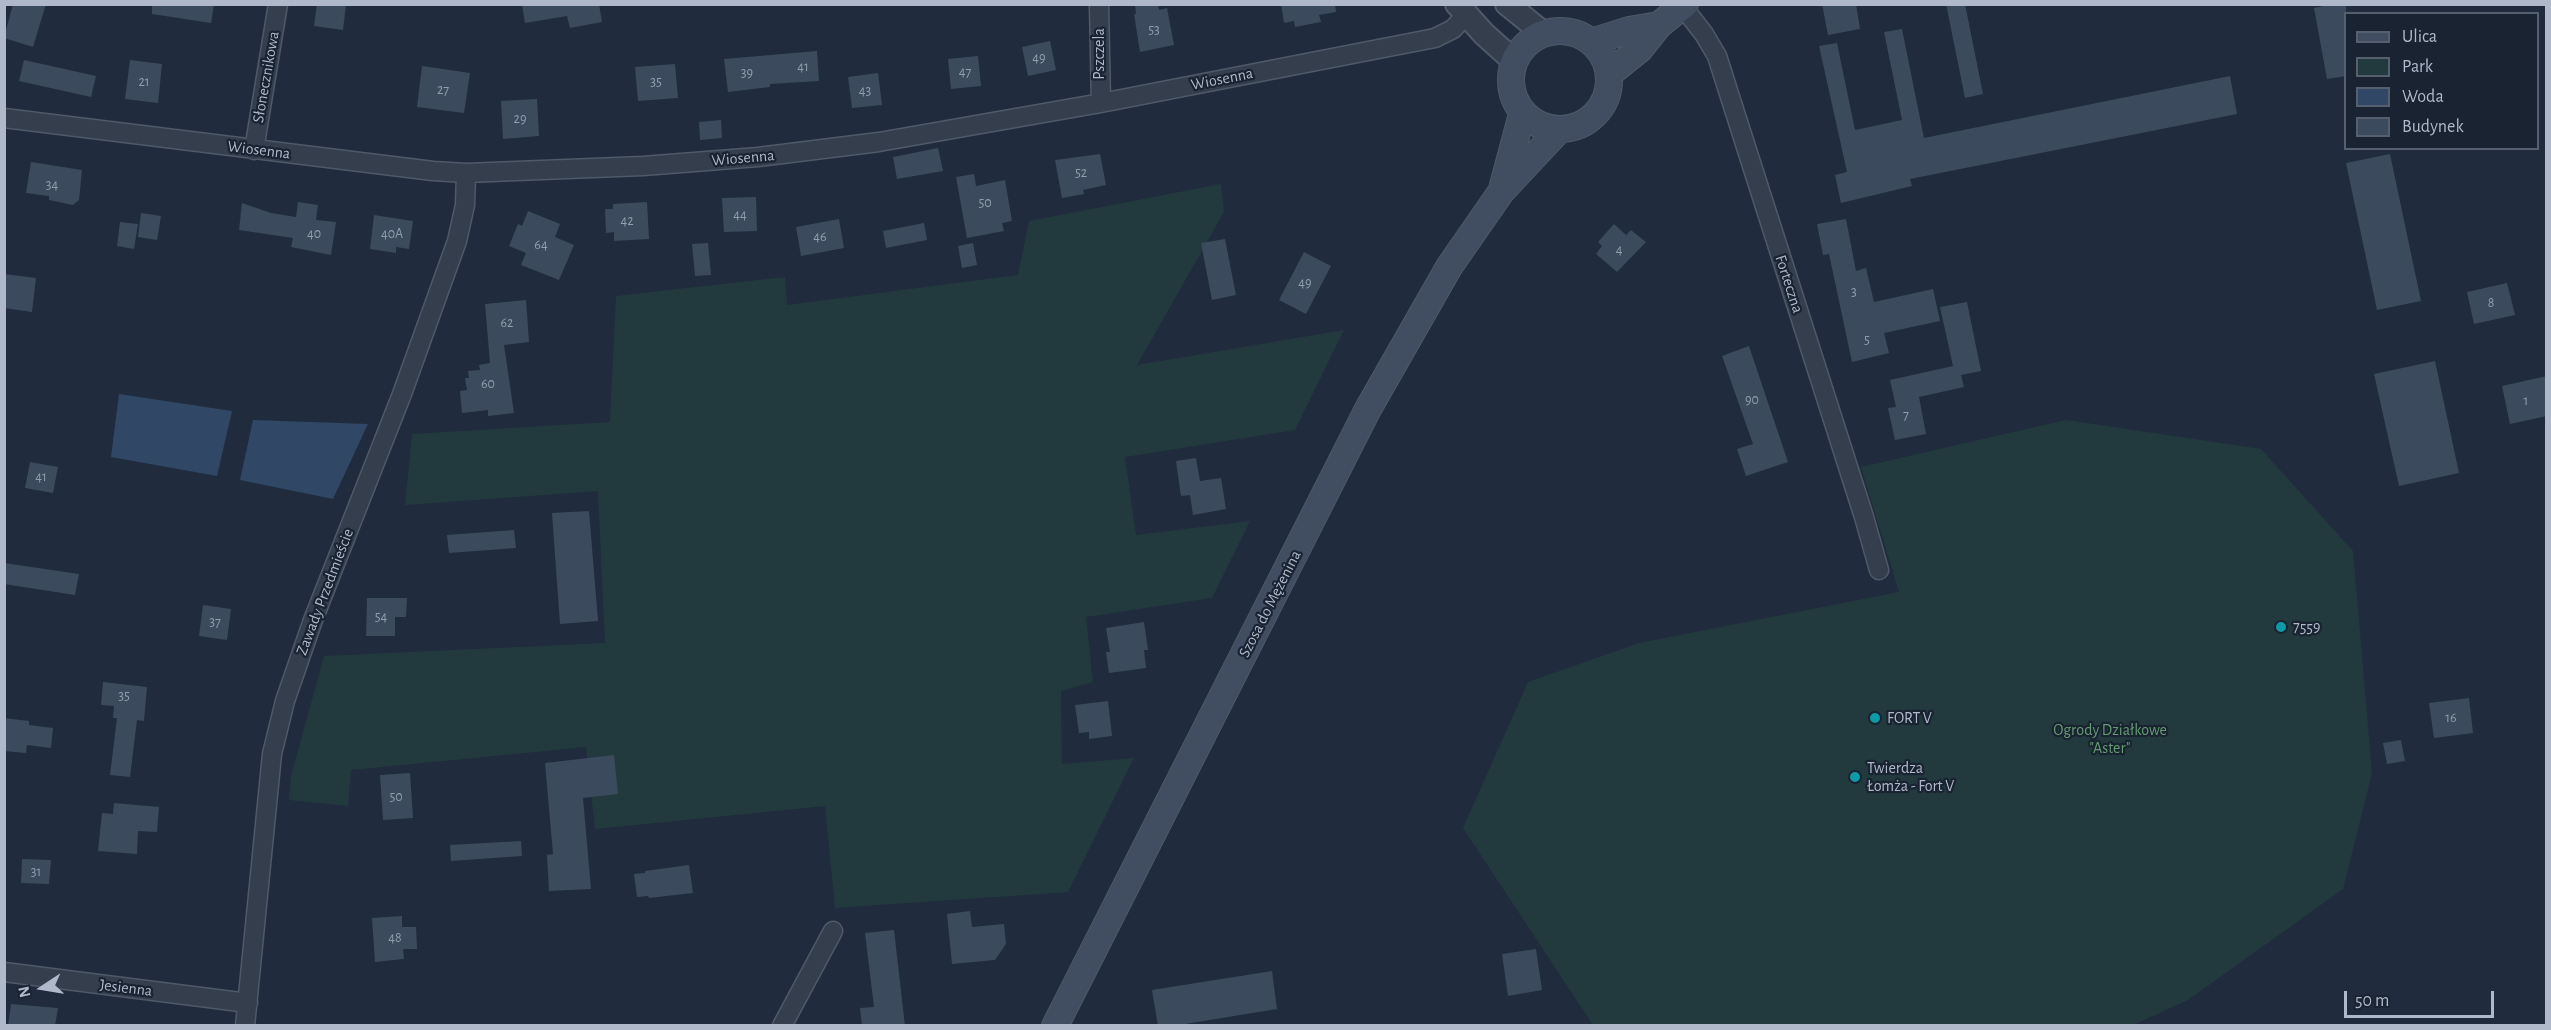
<!DOCTYPE html>
<html>
<head>
<meta charset="utf-8">
<style>
  body { margin:0 }
  #map { position:relative; width:2551px; height:1030px; overflow:hidden; background:#202c3d; font-family:"Alegreya Sans",sans-serif }
  canvas { display:block }
  .frame { position:absolute; inset:0; border:6px solid #afb9c9; pointer-events:none }
  .legend { position:absolute; left:2344px; top:12px; width:195px; height:138px; box-sizing:border-box; background:#192331; border:2px solid #555f6e; margin:0; padding:8px 10px; list-style:none; font-size:18px; color:#afb9c9 }
  .legend li { display:flex; align-items:center; gap:12px; height:30px }
  .legend b { width:30px; border:2px solid #555f6e }
  .north { position:absolute; left:12px; top:958px; width:60px; height:60px; -webkit-text-stroke:4px #192331; paint-order:stroke; rotate:258deg; font-size:16px; font-weight:700; line-height:24px; text-align:center; color:#afb9c9 }
  .north::after { content:''; display:block; margin:auto; width:21px; height:27px; background:#afb9c9; clip-path:polygon(50% 0,100% 100%,50% 72%,0 100%) }
  .scale { position:absolute; left:2344px; top:991px; width:150px; height:27px; box-sizing:border-box; border:3px solid #afb9c9; border-top:0; padding-left:8px; font-size:18px; line-height:21px; white-space:nowrap; color:#afb9c9; -webkit-text-stroke:4px #192331; paint-order:stroke }
</style>
</head>
<body>
<div id="map">
<canvas width="2551" height="1030"></canvas>
<div class="frame"></div>
<ul class="legend">
<li><b style="height:8px;background:#414d60"></b>Ulica</li>
<li><b style="height:16px;background:#223a3e"></b>Park</li>
<li><b style="height:16px;background:#314766"></b>Woda</li>
<li><b style="height:16px;background:#3b4a5d"></b>Budynek</li>
</ul>
<div class="north">N</div>
<div class="scale">50 m</div>
</div>
<script>
const ctx = document.querySelector('canvas').getContext('2d');
ctx.lineJoin = 'round';
function fillPath(path, color) {
  ctx.fillStyle = color;
  ctx.fill(path, 'evenodd');
}
function toPath(rows) {
  const path = new Path2D();
  for (const r of rows) {
    if (r.length === 3) {
      path.moveTo(r[0] + r[2], r[1]);
      path.arc(r[0], r[1], r[2], 0, 2 * Math.PI);
      continue;
    }
    path.moveTo(r[0], r[1]);
    for (let i = 2; i < r.length; i += 2) path.lineTo(r[i], r[i + 1]);
  }
  return path;
}
function strokePath(path, color, width, dash) {
  ctx.strokeStyle = color;
  ctx.lineWidth = width;
  ctx.lineCap = dash ? 'butt' : 'round';
  ctx.setLineDash(dash || []);
  ctx.stroke(path);
}
function drawText(font, color, halo, rows, align = 'center') {
  ctx.font = font + ' "Alegreya Sans",sans-serif';
  ctx.lineWidth = 4.5;
  ctx.setLineDash([]);
  ctx.textBaseline = 'middle';
  ctx.strokeStyle = halo;
  ctx.fillStyle = color;
  for (const [text, x, y, turn = 0] of rows) {
    ctx.save();
    ctx.translate(x, y);
    ctx.rotate((+turn || 0) * Math.PI / 180);
    ctx.textAlign = isNaN(turn) ? turn : align;
    if (halo) ctx.strokeText(text, 0, 0);
    ctx.fillText(text, 0, 0);
    ctx.restore();
  }
}
const green = toPath([
  [1221,184,1224,212,1137,365,1344,330,1295,430,1125,457,1136,535,1250,521,1212,598,1086,617,1093,682,1061,691,1062,764,1134,758,1068,892,835,908,825,806,595,829,586,747,351,770,348,806,289,800,291,776,324,656,605,643,598,491,405,505,412,434,610,422,616,296,785,277,787,305,1018,275,1029,221],
  [2066,420,2261,449,2353,551,2372,773,2343,889,2188,1000,2133,1025,1593,1025,1463,828,1528,682,1639,643,1899,592,1861,467]
]);
const water = toPath([
  [119,394,232,411,217,476,111,457],
  [253,420,368,424,333,499,240,480]
]);
const building = toPath([
  [13,4,46,4,33,47,4,38],
  [152,4,214,4,211,23,152,14],
  [317,4,346,4,343,30,314,26],
  [522,4,599,4,602,22,570,28,567,16,525,23],
  [1135,4,1158,4,1159,10,1167,8,1174,45,1140,52,1134,14,1136,14],
  [1281,4,1335,4,1336,12,1319,15,1321,22,1295,27,1294,21,1284,23],
  [1822,4,1856,4,1860,29,1828,35],
  [1946,4,1965,4,1983,94,1965,98],
  [2333,4,2346,4,2346,76,2327,79,2314,8],
  [1902,29,1924,138,2230,76,2237,114,1910,179,1912,186,1841,203,1835,175,1847,172,1819,46,1837,43,1855,130,1902,120,1884,32],
  [1050,41,1056,70,1028,76,1022,47],
  [817,51,819,81,770,84,770,87,728,92,724,59],
  [978,56,981,86,951,89,948,59],
  [24,60,96,76,91,97,19,81],
  [130,60,162,64,158,103,125,99],
  [675,64,678,98,638,101,635,67],
  [422,66,470,73,464,113,417,107],
  [878,73,882,105,852,108,848,77],
  [537,99,539,136,503,139,501,101],
  [721,120,722,138,700,140,699,122],
  [938,148,943,171,897,179,893,157],
  [1100,154,1106,185,1083,190,1084,194,1062,198,1055,160],
  [2390,154,2421,301,2377,310,2346,163],
  [31,162,82,170,79,200,73,205,49,200,49,196,26,193],
  [974,174,976,186,1005,180,1012,221,1002,223,1004,231,967,238,956,177],
  [756,197,757,231,724,232,722,198],
  [298,202,318,205,316,220,336,222,331,255,291,247,293,238,239,230,242,203,271,213,296,217],
  [647,202,649,239,614,241,614,232,606,233,605,209,613,209,613,204],
  [528,211,560,224,555,237,574,245,559,280,521,265,526,253,509,246,518,224,522,226],
  [141,213,161,216,157,240,138,237],
  [374,215,413,221,409,249,396,247,396,253,370,249],
  [839,219,844,248,801,256,796,227],
  [1846,219,1856,271,1866,268,1874,302,1933,289,1940,321,1884,333,1889,353,1852,362,1829,254,1823,255,1817,224],
  [120,222,138,224,134,249,117,246],
  [924,223,927,240,886,248,883,231],
  [1614,224,1626,235,1631,230,1646,242,1617,272,1596,254,1602,246,1598,242],
  [1225,239,1236,295,1212,300,1201,243],
  [708,243,711,275,695,276,692,244],
  [973,243,977,265,962,268,958,246],
  [1304,252,1331,266,1306,314,1279,300],
  [4,274,36,278,32,312,4,308],
  [2507,283,2515,315,2474,324,2467,292],
  [526,300,529,342,504,345,514,413,488,416,488,410,462,413,460,391,467,390,465,378,469,378,468,371,480,370,479,365,490,363,485,304],
  [1967,302,1981,371,1961,375,1964,387,1919,397,1926,434,1895,440,1888,408,1896,407,1890,380,1953,366,1940,307],
  [1749,346,1788,462,1746,476,1737,449,1753,444,1722,356],
  [2435,361,2459,473,2399,486,2374,374],
  [2547,376,2547,416,2510,424,2502,386],
  [1196,458,1200,481,1221,478,1226,509,1193,515,1190,495,1181,496,1176,461],
  [30,462,58,467,53,493,25,488],
  [589,511,598,621,560,624,552,513],
  [514,530,516,548,449,553,447,535],
  [4,563,79,574,75,595,4,584],
  [367,598,407,598,406,617,395,617,395,636,366,636],
  [203,605,231,609,227,640,199,636],
  [1144,622,1148,650,1144,650,1146,668,1109,673,1106,652,1110,652,1106,628],
  [103,682,147,687,144,721,137,720,130,777,110,775,117,718,113,718,114,706,101,705],
  [2469,698,2473,733,2434,738,2429,703],
  [1108,701,1112,736,1089,739,1089,732,1079,733,1075,705],
  [4,718,29,721,29,725,53,728,51,748,27,745,26,753,4,751],
  [2401,740,2405,761,2387,764,2383,743],
  [614,755,618,794,583,798,591,889,549,891,547,855,553,854,545,763],
  [410,773,413,818,383,820,380,775],
  [114,803,159,807,157,832,138,831,137,854,98,851,102,813,113,814],
  [521,841,522,856,451,861,450,845],
  [22,859,51,860,49,884,21,883],
  [689,865,693,893,649,898,648,896,637,897,634,874,645,873,645,871],
  [970,911,972,927,1004,924,1006,944,995,960,952,964,947,914],
  [402,916,402,927,416,927,417,949,403,949,404,959,375,962,372,918],
  [894,930,905,1026,862,1026,860,1008,874,1007,865,933],
  [1536,949,1542,990,1508,996,1502,954],
  [1272,971,1277,1009,1173,1026,1158,1026,1152,990],
  [11,1004,58,1008,55,1026,8,1026]
]);
const minor = toPath([
  [1099,4,1101,103],
  [1683,7,1704,34,1717,56,1864,517,1879,570],
  [4,118,433,171,466,173,643,166,758,157,879,142,1101,103,1435,38,1453,29,1466,15],
  [254,150,278,4],
  [4,972,248,1003],
  [245,1026,272,754,285,701,313,620,402,394,457,241,465,205,466,173],
  [782,1026,833,931]
]);
const tertiary = toPath([
  [1457,4,1484,34,1514,61],
  [1507,4,1543,33]
]);
const secondary = toPath([
  [1560,80,49],
  [1591,42,1629,30,1659,25],
  [1609,74,1640,49,1659,25,1685,4],
  [1502,189,1522,114],
  [1055,1026,1368,409,1449,267,1501,192,1559,130]
]);
const markers = [
  [2281,627,6,"#0f9aa8"],
  [1875,718,6,"#0f9aa8"],
  [1855,777,6,"#0f9aa8"]
];
const numberNames = [
  ["53",1154,30],
  ["49",1039,58],
  ["41",803,67],
  ["47",965,72],
  ["39",747,73],
  ["21",144,82],
  ["35",656,82],
  ["27",443,90],
  ["43",865,91],
  ["29",520,119],
  ["52",1081,173],
  ["34",52,185],
  ["50",985,203],
  ["44",740,215],
  ["42",627,221],
  ["40",314,234],
  ["40A",392,234],
  ["46",820,237],
  ["64",541,245],
  ["4",1619,250],
  ["49",1305,283],
  ["3",1854,292],
  ["8",2491,303],
  ["62",507,323],
  ["5",1867,340],
  ["60",488,384],
  ["90",1752,400],
  ["1",2526,401],
  ["7",1906,415],
  ["41",41,477],
  ["54",381,617],
  ["37",215,622],
  ["35",124,696],
  ["16",2451,718],
  ["50",396,797],
  ["31",36,872],
  ["48",395,938]
];
const streetNames = [
  ["Pszczela",1099,54,-90],
  ["Słonecznikowa",266,77,-80],
  ["Wiosenna",1222,79,-11],
  ["Wiosenna",259,150,7],
  ["Wiosenna",743,158,-5],
  ["Forteczna",1789,284,72],
  ["Zawady Przedmieście",325,592,-69],
  ["Szosa do Mężenina",1270,604,-63],
  ["Jesienna",126,988,7]
];
const poiNames = [
  ["7559",2293,627],
  ["FORT V",1887,718],
  ["Twierdza",1867,768],
  ["Łomża - Fort V",1867,786]
];
const parkNames = [
  ["Ogrody Działkowe",2110,730],
  ["\"Aster\"",2110,748]
];
fillPath(green, '#223a3e');
fillPath(water, '#314766');
fillPath(building, '#3b4a5d');
strokePath(minor, '#4f5967', 21);
strokePath(tertiary, '#4f5967', 26);
strokePath(secondary, '#4f5967', 28);
strokePath(minor, '#343e4d', 18);
strokePath(tertiary, '#343e4d', 22);
strokePath(secondary, '#414d60', 26);
for (const [x, y, r, color] of markers) {
  const dot = new Path2D();
  dot.arc(x, y, r, 0, 2 * Math.PI);
  ctx.fillStyle = color;
  ctx.fill(dot);
  strokePath(dot, '#192331', 2);
}
drawText('14px', '#929dae', null, numberNames);
drawText('16px', '#afb9c9', '#192331', streetNames);
drawText('16px', '#afb9c9', '#192331', poiNames, 'left');
drawText('16px', '#649c71', '#192331', parkNames);
</script>
</body>
</html>
